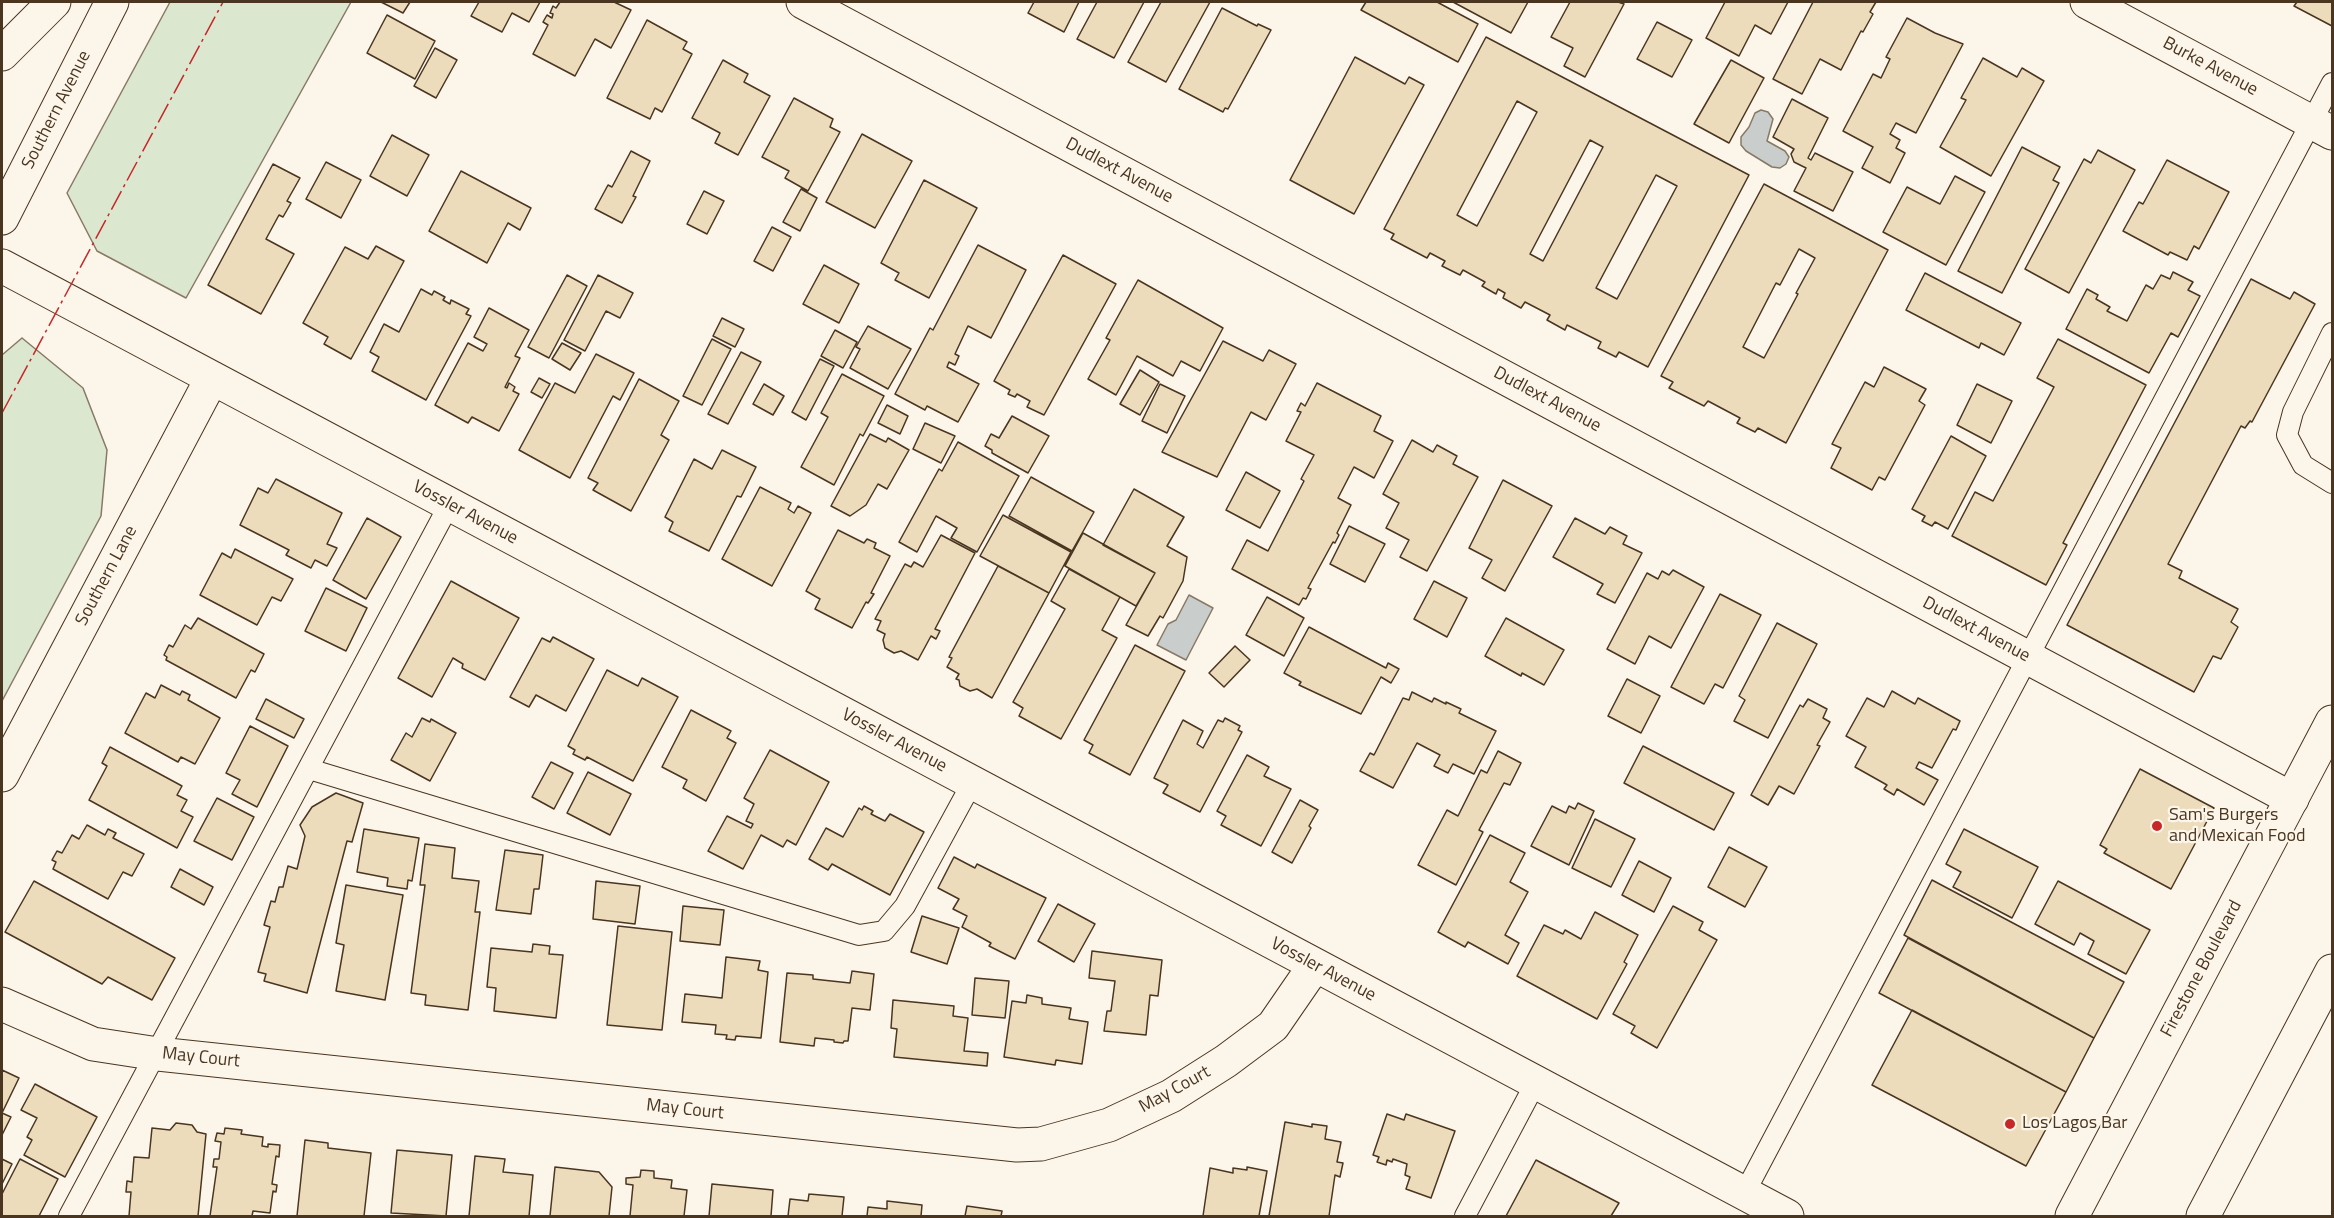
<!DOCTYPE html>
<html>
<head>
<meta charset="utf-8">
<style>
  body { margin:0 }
  #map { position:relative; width:2334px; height:1218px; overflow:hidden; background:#fbf6e9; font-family:"Titillium Web",sans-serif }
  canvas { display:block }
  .frame { position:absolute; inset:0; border:3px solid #4a3520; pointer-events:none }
</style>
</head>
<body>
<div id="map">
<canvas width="2334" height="1218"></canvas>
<div class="frame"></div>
</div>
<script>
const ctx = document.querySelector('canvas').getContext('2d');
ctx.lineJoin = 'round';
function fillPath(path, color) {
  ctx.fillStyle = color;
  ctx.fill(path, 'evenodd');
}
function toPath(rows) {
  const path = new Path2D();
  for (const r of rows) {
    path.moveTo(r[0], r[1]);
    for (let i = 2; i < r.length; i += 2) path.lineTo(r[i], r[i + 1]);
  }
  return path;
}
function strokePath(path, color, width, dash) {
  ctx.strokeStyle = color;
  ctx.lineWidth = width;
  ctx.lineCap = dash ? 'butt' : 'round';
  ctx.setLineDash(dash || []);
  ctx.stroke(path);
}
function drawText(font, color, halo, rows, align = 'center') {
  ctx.font = font + ' "Titillium Web",sans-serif';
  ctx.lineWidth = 4.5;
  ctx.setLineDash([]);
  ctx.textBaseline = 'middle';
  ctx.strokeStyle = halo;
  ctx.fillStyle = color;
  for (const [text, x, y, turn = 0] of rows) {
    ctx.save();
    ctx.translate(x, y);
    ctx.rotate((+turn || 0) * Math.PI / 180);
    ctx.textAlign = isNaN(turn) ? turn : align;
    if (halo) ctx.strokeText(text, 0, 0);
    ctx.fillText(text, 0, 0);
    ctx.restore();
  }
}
const green = toPath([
  [170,2,351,2,186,298,97,251,67,193,170,2],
  [22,338,83,388,107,450,101,516,2,701,2,355,22,338]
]);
const water = toPath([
  [1761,110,1768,112,1773,119,1767,141,1785,151,1789,157,1786,164,1780,168,1772,167,1746,151,1741,145,1741,137,1749,127,1755,113,1761,110],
  [1189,595,1213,608,1186,660,1157,645,1168,624,1176,620,1189,595]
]);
const building = toPath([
  [381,2,410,2,403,13,381,2],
  [479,2,540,2,529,22,512,13,502,32,471,16,479,2],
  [560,2,614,2,631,10,611,48,595,39,575,76,533,54,548,25,543,22,547,15,552,18,553,14,550,13,553,6,556,8,560,2],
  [1034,2,1079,2,1064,32,1028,13,1034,2],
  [1097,2,1144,2,1114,58,1077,39,1097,2],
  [1161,2,1210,2,1166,82,1128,62,1161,2],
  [1366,2,1437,2,1478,24,1458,62,1361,10,1366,2],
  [1453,2,1528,2,1511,33,1453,2],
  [1570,2,1618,2,1624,4,1585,77,1564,66,1573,48,1551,37,1570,2],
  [1725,2,1788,2,1771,34,1755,25,1739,56,1706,38,1725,2],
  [1813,2,1876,2,1870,12,1873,14,1863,32,1861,31,1841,70,1820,59,1802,94,1773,79,1813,2],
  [2297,2,2332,2,2332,26,2294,6,2297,2],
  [1222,8,1257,26,1258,24,1271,30,1228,109,1225,108,1223,112,1179,89,1222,8],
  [387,15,435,41,415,79,367,53,387,15],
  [1907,18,1935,33,1963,44,1916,133,1896,123,1890,134,1900,140,1896,148,1905,153,1890,183,1862,168,1873,147,1843,131,1873,74,1881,78,1890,59,1886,57,1907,18],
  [647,20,687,42,683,49,692,54,662,112,655,108,650,119,607,98,647,20],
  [1657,22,1692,40,1672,77,1637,59,1657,22],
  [1486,37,1749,175,1648,367,1619,352,1616,357,1598,348,1601,342,1567,325,1565,330,1547,320,1550,315,1525,302,1521,308,1503,298,1505,293,1498,289,1496,294,1482,286,1485,282,1463,270,1460,275,1442,266,1445,261,1430,253,1427,258,1391,239,1394,234,1384,229,1486,37],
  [1517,101,1537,112,1477,226,1457,215,1517,101],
  [1590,140,1603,147,1543,261,1530,254,1590,140],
  [1656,175,1677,186,1617,299,1596,288,1656,175],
  [435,48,457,60,436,98,414,86,435,48],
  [1355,57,1405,84,1409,77,1424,85,1354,214,1290,180,1355,57],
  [1983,58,2017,77,2022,68,2044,81,1991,176,1940,147,1966,100,1961,98,1983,58],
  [723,60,748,74,744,82,770,96,738,155,715,143,720,133,692,118,723,60],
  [1731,60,1764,78,1729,143,1694,124,1731,60],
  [794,98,833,119,830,127,840,132,808,191,785,178,789,171,762,157,794,98],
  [1792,99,1828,118,1808,158,1811,160,1815,153,1853,172,1833,211,1794,191,1806,168,1794,162,1791,154,1794,149,1773,137,1792,99],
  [862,134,912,161,875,228,826,202,862,134],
  [392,135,429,155,407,196,370,176,392,135],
  [2022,147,2060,167,2053,180,2059,183,2002,293,1958,271,2022,147],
  [2098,150,2135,170,2069,293,2025,269,2084,159,2091,163,2098,150],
  [631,151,650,161,633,196,636,197,622,223,595,209,608,185,612,187,631,151],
  [2167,160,2229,192,2199,249,2194,246,2187,260,2170,252,2168,255,2123,231,2139,202,2143,204,2167,160],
  [326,162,361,180,341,218,306,199,326,162],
  [273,164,300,178,287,201,291,203,283,217,279,215,266,239,294,254,261,314,208,285,273,164],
  [461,171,531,208,520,230,508,223,487,263,429,231,461,171],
  [1955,176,1985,192,1946,265,1883,232,1907,187,1940,204,1955,176],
  [924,180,977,208,929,298,895,280,899,273,881,263,924,180],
  [1764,184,1888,250,1786,443,1758,428,1755,432,1737,423,1740,418,1708,401,1704,406,1669,388,1673,382,1661,376,1764,184],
  [1799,249,1815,258,1796,293,1798,294,1764,358,1743,347,1776,283,1780,285,1799,249],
  [801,189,817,198,800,231,783,222,801,189],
  [704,191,724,201,707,234,687,224,704,191],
  [772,227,791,237,773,271,754,261,772,227],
  [978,245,1026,270,991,338,968,326,955,354,959,356,955,365,949,362,947,367,979,384,958,422,927,406,925,410,895,394,930,328,933,330,978,245],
  [376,246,404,261,351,359,324,344,328,337,303,323,345,247,368,259,376,246],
  [1063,255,1116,284,1044,415,1027,407,1030,401,1017,394,1015,397,1008,394,1010,390,994,381,1063,255],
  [824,265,859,284,839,323,803,304,824,265],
  [2173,272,2193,282,2188,290,2200,296,2178,337,2171,333,2149,373,2066,329,2087,289,2098,295,2096,299,2110,307,2107,311,2127,321,2146,285,2153,289,2161,275,2170,279,2173,272],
  [1925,273,2021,323,2004,355,1981,343,1979,348,1906,310,1925,273],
  [567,275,587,286,549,358,528,347,567,275],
  [598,275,633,293,620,318,606,311,585,351,564,340,598,275],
  [2251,279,2290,299,2294,292,2315,304,2252,422,2250,421,2245,428,2241,426,2168,564,2182,571,2179,578,2238,609,2231,622,2238,627,2221,659,2213,656,2194,692,2067,625,2251,279],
  [1138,280,1223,328,1200,371,1181,361,1173,376,1137,356,1116,395,1088,379,1110,340,1106,338,1138,280],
  [421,289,432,295,434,291,445,297,443,300,450,304,451,300,469,309,466,314,471,316,426,400,372,371,379,357,370,352,384,324,399,332,421,289],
  [489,308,529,330,515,356,520,358,505,387,507,388,509,383,515,387,513,391,519,394,499,431,472,417,468,423,435,405,468,343,483,351,487,344,474,337,489,308],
  [722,318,744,329,735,347,713,336,722,318],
  [868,326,911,349,888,389,850,368,860,349,856,347,868,326],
  [835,330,857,342,843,368,821,356,835,330],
  [712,339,731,349,702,405,683,396,712,339],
  [2058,339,2146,385,2063,543,2067,545,2046,585,1952,536,1975,492,1993,501,2054,387,2037,378,2058,339],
  [1223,341,1263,361,1269,350,1296,364,1266,420,1251,412,1217,477,1162,452,1223,341],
  [562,343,581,353,570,370,552,359,562,343],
  [741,352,761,362,728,424,708,414,741,352],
  [596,354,634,373,620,400,613,396,570,478,519,450,555,383,575,393,596,354],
  [820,359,834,366,806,420,792,412,820,359],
  [1884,367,1926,389,1919,401,1925,405,1885,480,1879,477,1872,490,1831,468,1841,448,1832,444,1865,382,1874,387,1884,367],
  [1140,370,1159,382,1140,415,1120,404,1140,370],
  [842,374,884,396,863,436,860,434,834,485,801,467,828,417,821,413,842,374],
  [539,378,550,384,542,398,531,392,539,378],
  [639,379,679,401,661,435,669,440,631,511,593,490,598,483,588,478,639,379],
  [1317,383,1381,416,1374,431,1393,441,1374,478,1354,467,1338,498,1351,505,1337,533,1339,535,1335,543,1333,542,1308,588,1311,589,1306,599,1303,598,1299,605,1232,569,1247,540,1268,551,1304,481,1301,479,1314,455,1286,441,1301,412,1297,411,1301,403,1305,406,1317,383],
  [764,384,784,396,773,415,753,404,764,384],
  [1160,384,1185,396,1167,433,1142,421,1160,384],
  [1977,384,2012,401,1991,443,1957,425,1977,384],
  [887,405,908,416,900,434,878,423,887,405],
  [1012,416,1049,436,1028,473,992,453,992,450,985,446,991,434,999,438,1012,416],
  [925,423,955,436,941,463,913,449,925,423],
  [870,434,886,442,888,438,909,450,887,489,878,484,866,505,850,516,831,506,870,434],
  [1951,436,1986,456,1948,529,1935,522,1932,526,1922,521,1925,516,1912,509,1951,436],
  [1412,440,1433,452,1437,445,1457,456,1453,464,1478,477,1427,571,1400,557,1409,540,1386,528,1399,503,1383,494,1412,440],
  [958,442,1019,476,977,552,951,538,957,528,936,516,917,552,899,542,939,469,942,471,958,442],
  [722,450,756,467,741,497,737,496,709,551,669,531,673,522,665,517,694,459,712,469,722,450],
  [1246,472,1280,491,1260,528,1226,510,1246,472],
  [1031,477,1094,512,1072,551,1009,516,1031,477],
  [276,479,342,513,327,544,337,548,327,566,315,560,311,568,286,555,289,550,240,525,258,488,268,493,276,479],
  [1503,480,1552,506,1505,591,1482,578,1492,560,1469,548,1503,480],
  [760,487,791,503,788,509,794,513,798,506,811,513,772,586,722,559,760,487],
  [1134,489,1184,517,1167,546,1187,557,1183,581,1163,618,1160,616,1148,636,1126,625,1155,573,1103,545,1134,489],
  [1003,515,1071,552,1049,593,980,556,1003,515],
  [367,518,401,537,366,599,333,580,367,518],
  [1575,518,1605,534,1610,527,1627,536,1623,544,1642,553,1615,603,1597,594,1603,584,1553,557,1575,518],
  [1349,526,1385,544,1365,582,1330,564,1349,526],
  [838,530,864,543,867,539,876,543,874,548,890,556,871,593,874,594,868,603,866,602,852,628,815,609,820,599,806,591,838,530],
  [1083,533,1155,573,1136,606,1065,566,1083,533],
  [941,535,975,553,935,629,940,631,936,639,931,636,918,660,901,651,894,653,885,648,883,640,885,634,877,630,881,621,875,619,905,564,911,567,914,562,923,567,941,535],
  [235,549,293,579,281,601,272,597,257,625,200,595,222,553,231,558,235,549],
  [998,566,1049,593,992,698,977,689,970,691,960,686,959,680,956,679,959,674,947,667,952,658,949,657,998,566],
  [1069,569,1120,597,1102,630,1117,638,1061,739,1019,716,1023,708,1013,702,1065,609,1051,601,1069,569],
  [1673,570,1704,587,1671,648,1649,636,1635,664,1607,649,1647,573,1658,579,1662,571,1669,575,1673,570],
  [451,581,519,618,485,680,462,668,463,664,453,658,432,697,398,678,451,581],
  [1434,581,1467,598,1447,637,1414,619,1434,581],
  [326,588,367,608,346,651,305,631,326,588],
  [1720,594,1761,615,1723,688,1715,684,1704,704,1671,687,1720,594],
  [1267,597,1304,618,1284,656,1246,635,1267,597],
  [198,618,264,654,255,672,251,670,236,698,166,660,167,657,164,655,169,645,173,647,185,625,191,629,198,618],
  [1506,618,1564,650,1544,685,1522,673,1521,676,1485,656,1506,618],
  [1777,623,1817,644,1768,738,1734,721,1745,700,1739,696,1777,623],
  [1309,627,1386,668,1388,663,1399,669,1391,683,1381,677,1361,714,1299,685,1301,682,1284,673,1309,627],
  [553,637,594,659,566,711,536,695,529,707,510,697,542,638,550,642,553,637],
  [1135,645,1185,671,1130,775,1089,753,1093,745,1084,740,1135,645],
  [1235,646,1250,660,1224,687,1209,673,1235,646],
  [607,670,638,686,642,678,678,697,633,781,587,757,585,760,573,754,575,750,568,746,607,670],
  [1627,679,1660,696,1641,733,1608,716,1627,679],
  [161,685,180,695,182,691,190,695,188,700,220,718,195,764,181,757,178,762,125,733,146,693,155,698,161,685],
  [1892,691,1915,704,1918,698,1960,721,1956,730,1953,729,1932,768,1919,762,1916,768,1938,780,1924,805,1897,789,1894,795,1884,789,1887,785,1855,767,1866,747,1846,736,1867,698,1884,707,1892,691],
  [1412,692,1432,702,1434,698,1446,704,1446,702,1461,709,1459,713,1496,731,1474,774,1453,764,1448,773,1434,766,1440,755,1417,743,1393,788,1360,771,1370,753,1374,755,1403,698,1409,700,1412,692],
  [266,699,304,719,294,738,256,719,266,699],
  [1808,699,1827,709,1823,718,1830,722,1817,745,1820,746,1794,794,1779,786,1768,805,1751,795,1800,705,1803,707,1808,699],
  [691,710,731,731,727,738,736,743,706,801,683,788,687,780,662,767,691,710],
  [422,718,430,722,431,719,456,733,430,781,391,760,406,733,412,737,422,718],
  [1225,718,1240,726,1238,730,1242,732,1200,812,1163,793,1168,785,1154,778,1183,720,1203,731,1197,744,1203,748,1218,720,1223,722,1225,718],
  [250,726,288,746,257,807,232,794,240,780,226,773,250,726],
  [1643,746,1734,793,1714,830,1624,783,1643,746],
  [110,747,182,786,177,795,187,800,181,811,193,817,177,848,89,800,107,766,102,763,110,747],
  [770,750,829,782,796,845,787,840,783,847,761,835,743,869,708,851,727,816,751,828,753,824,746,821,754,804,744,798,770,750],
  [1498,751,1521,763,1510,785,1504,783,1479,830,1483,832,1456,885,1418,865,1447,810,1458,816,1481,770,1487,773,1498,751],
  [1247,755,1269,767,1264,776,1291,789,1261,846,1221,825,1226,816,1217,811,1247,755],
  [551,762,573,773,554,809,532,797,551,762],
  [2140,769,2214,808,2171,889,2104,853,2107,849,2100,845,2140,769],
  [588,772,631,794,610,835,567,813,588,772],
  [336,793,363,803,352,842,347,841,307,993,264,981,266,974,258,972,270,927,264,925,271,901,275,902,279,887,283,887,288,866,297,869,305,836,300,825,312,807,336,793],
  [217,798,254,817,232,860,194,841,217,798],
  [1300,800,1318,810,1309,826,1311,828,1292,863,1272,852,1300,800],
  [1578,803,1594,811,1569,865,1531,846,1552,806,1566,813,1569,806,1575,809,1578,803],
  [864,806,873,811,871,814,885,821,890,814,924,832,890,895,832,864,828,870,809,859,826,828,843,837,859,808,862,810,864,806],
  [1595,819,1635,839,1611,887,1572,868,1595,819],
  [87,825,105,835,108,829,116,833,113,838,144,854,132,876,123,872,108,899,53,869,56,862,52,860,57,851,62,853,72,835,79,839,87,825],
  [364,829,419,838,412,881,408,880,407,889,387,886,388,878,357,872,364,829],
  [1964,829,2038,867,2012,918,1953,887,1961,872,1946,864,1964,829],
  [1490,835,1525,853,1510,882,1528,892,1505,935,1519,943,1508,964,1468,942,1465,947,1438,932,1490,835],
  [425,844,455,848,452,878,479,881,475,912,480,912,468,1010,425,1005,426,995,411,993,425,885,420,885,425,844],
  [1729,847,1767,867,1745,907,1708,887,1729,847],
  [505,850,543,855,539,889,534,889,531,914,496,910,505,850],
  [954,857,975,868,977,864,1046,898,1015,959,989,946,991,943,962,927,967,916,953,909,959,899,938,888,954,857],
  [1639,861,1671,878,1654,912,1622,895,1639,861],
  [180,869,213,887,204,905,171,887,180,869],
  [1932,880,2124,982,2094,1038,1904,935,1932,880],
  [34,881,175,958,152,1000,108,977,102,984,5,932,34,881],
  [596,881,640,886,635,924,593,919,596,881],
  [2058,881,2150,930,2126,974,2088,954,2094,941,2080,933,2074,945,2035,924,2058,881],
  [346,885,403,895,385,1000,336,991,344,945,336,943,346,885],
  [1058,904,1095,924,1074,962,1038,941,1058,904],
  [683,906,724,910,720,945,680,941,683,906],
  [1673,906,1703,922,1699,930,1717,940,1657,1048,1631,1033,1635,1026,1613,1014,1673,906],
  [1595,912,1638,935,1624,962,1627,964,1597,1019,1517,976,1544,925,1563,934,1565,930,1581,939,1595,912],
  [922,916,959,928,947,964,911,952,922,916],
  [618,926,672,932,662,1030,607,1025,618,926],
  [1908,938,2094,1038,2066,1092,1879,993,1908,938],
  [533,944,550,946,549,954,563,955,556,1018,494,1011,496,988,487,987,491,948,532,952,533,944],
  [1092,951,1162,960,1158,996,1150,995,1146,1035,1104,1031,1107,1011,1111,1011,1115,981,1089,978,1092,951],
  [726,957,760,961,758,970,768,972,761,1038,736,1036,735,1040,726,1039,727,1035,715,1034,716,1025,682,1022,685,994,722,998,726,957],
  [852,971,874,974,870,1010,852,1008,848,1041,844,1041,843,1043,834,1042,834,1040,815,1038,814,1046,780,1042,787,973,813,975,813,979,850,983,852,971],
  [975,978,1009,981,1005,1018,972,1015,975,978],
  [1027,995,1042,998,1042,1004,1071,1008,1069,1019,1088,1022,1082,1064,1056,1060,1055,1065,1004,1057,1012,1001,1026,1003,1027,995],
  [893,1000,954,1006,953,1016,968,1018,964,1051,988,1053,987,1066,894,1057,897,1029,891,1028,893,1000],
  [1912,1010,2066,1092,2026,1166,1872,1085,1912,1010],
  [2,1070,19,1078,2,1113,11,1117,2,1135,2,1070],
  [35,1084,97,1117,65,1177,24,1155,32,1140,27,1137,37,1118,21,1110,35,1084],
  [1387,1114,1404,1120,1406,1114,1455,1131,1431,1198,1406,1189,1410,1177,1405,1175,1407,1164,1393,1159,1392,1162,1387,1160,1386,1165,1377,1162,1379,1157,1373,1155,1387,1114],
  [1285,1122,1312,1127,1312,1124,1327,1126,1325,1139,1341,1142,1337,1162,1343,1163,1340,1177,1335,1175,1329,1216,1269,1216,1285,1122],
  [176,1123,192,1125,197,1132,206,1134,198,1216,129,1216,131,1192,126,1192,127,1181,132,1182,134,1157,149,1158,152,1128,170,1130,176,1123],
  [225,1128,242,1130,241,1134,263,1137,262,1146,268,1147,268,1144,280,1145,279,1157,276,1156,272,1184,277,1185,276,1192,273,1191,270,1213,253,1211,252,1216,210,1216,217,1167,213,1167,214,1159,219,1159,221,1142,215,1141,217,1133,224,1134,225,1128],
  [305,1140,328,1143,328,1148,371,1153,364,1216,297,1216,305,1140],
  [397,1150,452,1155,446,1216,391,1213,397,1150],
  [475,1156,505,1159,503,1172,533,1175,529,1216,469,1216,475,1156],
  [2,1159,12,1164,2,1184,2,1159],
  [20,1159,58,1179,39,1216,2,1216,2,1194,20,1159],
  [1536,1160,1619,1203,1611,1216,1506,1216,1536,1160],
  [555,1167,599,1172,612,1187,609,1216,550,1216,555,1167],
  [1247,1167,1267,1171,1259,1216,1203,1216,1210,1168,1233,1173,1233,1168,1247,1170,1247,1167],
  [641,1170,654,1171,654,1178,672,1180,671,1188,687,1190,684,1216,630,1216,633,1185,626,1184,626,1178,640,1177,641,1170],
  [712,1184,773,1190,771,1216,709,1216,712,1184],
  [809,1194,844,1197,842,1216,788,1216,790,1199,808,1201,809,1194],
  [887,1201,922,1205,921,1216,867,1216,868,1207,887,1209,887,1201],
  [967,1206,1002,1211,1001,1216,965,1216,967,1206]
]);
const lane = toPath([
  [2332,333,2293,412,2287,435,2303,465,2332,483],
  [309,769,859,935,884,931,905,906,972,783],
  [1744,1194,2332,83],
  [69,1216,449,505],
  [1465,1216,1536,1082]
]);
const street = toPath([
  [803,2,2292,799],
  [2087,2,2332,133],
  [2,266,1787,1216],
  [2,775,212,378],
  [2,1004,93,1044,158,1054,1017,1145,1041,1144,1109,1125,1171,1096,1226,1061,1273,1026,1315,965]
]);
const secondary = toPath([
  [2,54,54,2],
  [2,218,112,2]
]);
const primary = toPath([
  [2072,1216,2332,722],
  [2203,1216,2332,971]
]);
const power = toPath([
  [2,413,223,2]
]);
const markers = [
  [2157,826,6,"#c62828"],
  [2010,1124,6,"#c62828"]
];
const streetNames = [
  ["Burke Avenue",2210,67,28],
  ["Southern Avenue",57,110,-63],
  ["Dudlext Avenue",1119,171,28],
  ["Dudlext Avenue",1547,400,28],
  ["Vossler Avenue",465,513,28],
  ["Southern Lane",107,576,-62],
  ["Dudlext Avenue",1976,630,28],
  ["Vossler Avenue",894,741,28],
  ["Firestone Boulevard",2202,969,-62],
  ["Vossler Avenue",1323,970,28],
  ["May Court",201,1058,6],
  ["May Court",1175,1090,-29],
  ["May Court",685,1110,6]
];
const poiNames = [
  ["Sam's Burgers",2169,816],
  ["and Mexican Food",2169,837],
  ["Los Lagos Bar",2022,1124]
];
fillPath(green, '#dce7d0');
strokePath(green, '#887966', 1.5);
fillPath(water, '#c9cecd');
strokePath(water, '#887966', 1.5);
fillPath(building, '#ecdcbc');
strokePath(building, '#4a3520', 1.5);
strokePath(lane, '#4a3520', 22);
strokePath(street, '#4a3520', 35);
strokePath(secondary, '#4a3520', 35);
strokePath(primary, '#4a3520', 35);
strokePath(lane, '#fbf6e9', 20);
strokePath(street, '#fbf6e9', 33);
strokePath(secondary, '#fbf6e9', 33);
strokePath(primary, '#fbf6e9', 33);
strokePath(power, '#c62828', 1.5, [21, 4.5, 3, 4.5]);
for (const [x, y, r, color] of markers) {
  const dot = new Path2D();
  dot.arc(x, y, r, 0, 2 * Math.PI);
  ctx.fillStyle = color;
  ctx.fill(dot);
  strokePath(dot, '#fbf6e9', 2);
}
drawText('18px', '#4a3520', '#fbf6e9', streetNames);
drawText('18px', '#4a3520', '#fbf6e9', poiNames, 'left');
</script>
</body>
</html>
